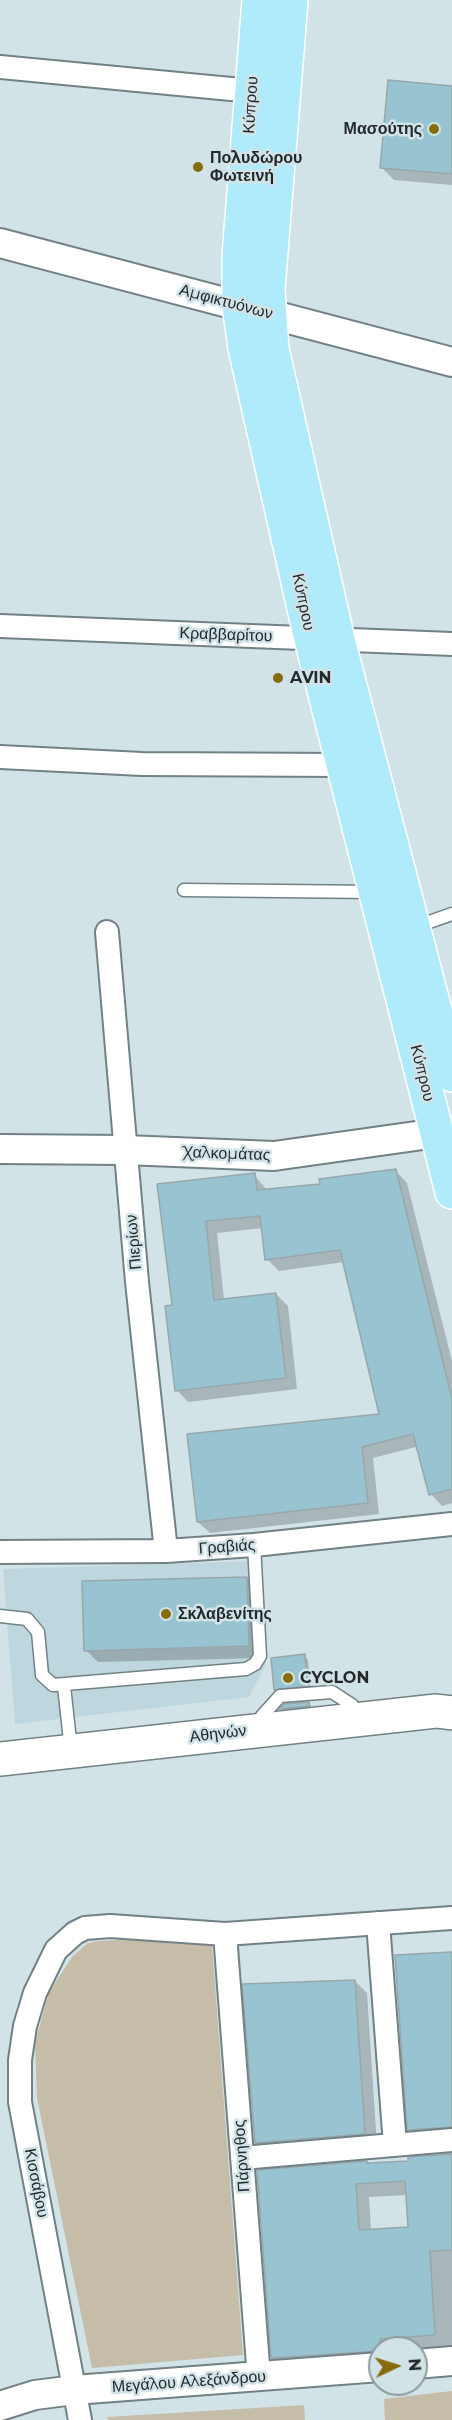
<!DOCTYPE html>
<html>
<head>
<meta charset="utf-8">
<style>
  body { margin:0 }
  #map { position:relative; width:452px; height:2420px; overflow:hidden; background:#d2e3e8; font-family:Montserrat,sans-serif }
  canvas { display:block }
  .north { position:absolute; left:368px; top:2336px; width:60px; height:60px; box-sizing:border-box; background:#d2e3e8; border:2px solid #8c999d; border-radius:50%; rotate:86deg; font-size:16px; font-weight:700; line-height:24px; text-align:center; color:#242a2c }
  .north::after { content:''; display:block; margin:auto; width:21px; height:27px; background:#886c0a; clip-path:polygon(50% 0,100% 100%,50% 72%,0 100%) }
</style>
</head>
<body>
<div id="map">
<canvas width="452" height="2420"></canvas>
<div class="north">N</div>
</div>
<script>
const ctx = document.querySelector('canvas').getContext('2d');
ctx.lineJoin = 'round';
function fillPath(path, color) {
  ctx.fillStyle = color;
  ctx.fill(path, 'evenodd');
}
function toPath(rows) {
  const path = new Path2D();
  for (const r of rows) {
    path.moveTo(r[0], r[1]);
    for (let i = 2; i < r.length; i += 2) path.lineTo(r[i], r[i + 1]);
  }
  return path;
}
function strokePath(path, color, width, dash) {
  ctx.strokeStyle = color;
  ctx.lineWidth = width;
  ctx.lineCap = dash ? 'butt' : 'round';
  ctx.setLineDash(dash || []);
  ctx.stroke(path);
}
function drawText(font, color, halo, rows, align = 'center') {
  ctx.font = font + ' Montserrat,sans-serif';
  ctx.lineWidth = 5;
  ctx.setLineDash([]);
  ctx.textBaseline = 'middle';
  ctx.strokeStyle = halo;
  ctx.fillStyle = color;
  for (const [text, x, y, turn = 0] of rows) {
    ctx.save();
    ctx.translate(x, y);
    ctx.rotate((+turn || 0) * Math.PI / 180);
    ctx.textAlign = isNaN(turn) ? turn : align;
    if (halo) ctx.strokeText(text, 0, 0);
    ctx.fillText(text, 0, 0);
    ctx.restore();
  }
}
const built = toPath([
  [259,1561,266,1664,249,1697,15,1724,3,1569]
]);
const green = toPath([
  [141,1939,212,1945,243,2355,92,2368,37,2098,35,2043,49,1992,72,1957,88,1943,98,1941],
  [452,2391,452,2420,385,2420,384,2399],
  [304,2405,305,2420,108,2420,107,2417]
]);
const shadow = toPath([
  [452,87,452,185,394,180,381,167],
  [396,1171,407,1183,452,1361,452,1503,442,1506,431,1494,416,1447,373,1458,379,1514,210,1533,198,1522,380,1415,344,1262,279,1271,267,1259,263,1228,217,1233,224,1300,276,1294,288,1306,297,1389,188,1402,177,1390,173,1306,159,1185,254,1175,267,1190,322,1186],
  [247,1579,259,1591,261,1658,98,1662,86,1650],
  [304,1656,308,1660,311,1689,280,1694,276,1690],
  [309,1704,313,1710,285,1713,281,1709,285,1705],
  [452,1953,452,2142,422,2143,409,2130],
  [355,1981,367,1993,377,2146,268,2155,256,2143],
  [452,2153,452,2348,416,2350,380,2348,380,2365,286,2371,272,2358,258,2172,367,2162,369,2165,410,2162,410,2159],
  [407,2195,409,2228,371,2231,369,2197]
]);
const building = toPath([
  [388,80,452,86,452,174,380,168,388,80],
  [396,1169,452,1399,452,1489,429,1495,413,1434,362,1447,368,1503,197,1522,187,1434,379,1414,340,1250,265,1260,260,1216,206,1221,214,1300,276,1293,286,1378,175,1391,165,1306,172,1305,157,1184,255,1173,257,1190,320,1184,319,1179,396,1169],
  [247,1577,249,1646,84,1651,82,1581,247,1577],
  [305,1654,308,1686,274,1690,271,1658,305,1654],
  [309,1702,310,1706,279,1709,284,1704,309,1702],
  [452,1952,452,2127,407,2130,395,1955,452,1952],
  [355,1980,365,2134,255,2143,242,1984,355,1980],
  [452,2154,452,2250,430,2251,435,2335,380,2339,380,2351,271,2358,257,2170,367,2161,367,2163,408,2161,408,2157,452,2154],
  [405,2181,408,2227,359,2230,356,2184,405,2181]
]);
const service = toPath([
  [184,890,375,892],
  [415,927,452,914],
  [0,1616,27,1619,38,1632,42,1675,53,1685,246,1669,255,1664,260,1656,254,1545],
  [64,1686,71,1750],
  [262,1716,280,1696,332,1692,352,1705]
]);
const minor = toPath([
  [0,67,252,91],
  [0,626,452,644],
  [0,757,142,764,344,765],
  [107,932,137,1282,166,1551],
  [0,1552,166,1551,254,1545,452,1524],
  [378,1923,395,2145],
  [225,1934,259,2378],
  [242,2158,452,2140],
  [80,2420,20,2102,20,2060,25,2026,35,1993,56,1950,75,1933,85,1928,110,1926,225,1934,452,1918]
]);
const tertiary = toPath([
  [0,243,452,362],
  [0,1149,125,1150,274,1156,437,1133],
  [416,2364,452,2361],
  [0,2406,35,2395,74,2390,380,2367]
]);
const secondary = toPath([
  [0,1759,436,1711,452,1713]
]);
const primary = toPath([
  [259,0,239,256,239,306,245,348,311,639,452,1192],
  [291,0,268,289,272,349,338,640,452,1075]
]);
const markers = [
  [434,129,6,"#886c0a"],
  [198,167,6,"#886c0a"],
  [278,678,6,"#886c0a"],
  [166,1614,6,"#886c0a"],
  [288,1678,6,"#886c0a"]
];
const streetNames = [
  ["Κύπρου",251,105,-86],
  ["Αμφικτυόνων",226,302,15],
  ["Κύπρου",303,602,78],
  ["Κραββαρίτου",226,635,2],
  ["Κύπρου",422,1073,76],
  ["Χαλκομάτας",227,1154,2],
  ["Πιερίων",134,1242,-95],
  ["Γραβιάς",227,1547,-4],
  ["Αθηνών",218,1734,-7],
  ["Πάρνηθος",242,2156,-94],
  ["Κισσάβου",36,2183,79],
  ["Μεγάλου Αλεξάνδρου",189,2382,-4]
];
const poiNames = [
  ["Μασούτης",422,129,"right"],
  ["Πολυδώρου",210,158],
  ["Φωτεινή",210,176],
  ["AVIN",290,678],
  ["Σκλαβενίτης",178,1614],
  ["CYCLON",300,1678]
];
fillPath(built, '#bed7de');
fillPath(green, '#c5bda8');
fillPath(shadow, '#0003');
fillPath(building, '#97c4d0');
strokePath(building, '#97a7ab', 1.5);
strokePath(service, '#728185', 15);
strokePath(minor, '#728185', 26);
strokePath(tertiary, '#728185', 32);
strokePath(secondary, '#728185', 36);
strokePath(primary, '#fff', 36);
strokePath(service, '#fff', 12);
strokePath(minor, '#fff', 22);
strokePath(tertiary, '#fff', 28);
strokePath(secondary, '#fff', 33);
strokePath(primary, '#afebfa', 33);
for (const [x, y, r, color] of markers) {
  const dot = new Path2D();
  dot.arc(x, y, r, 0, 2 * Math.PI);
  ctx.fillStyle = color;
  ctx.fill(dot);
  strokePath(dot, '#d2e3e8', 2);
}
drawText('16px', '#242a2c', '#d2e3e8', streetNames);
drawText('bold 16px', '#242a2c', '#d2e3e8', poiNames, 'left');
</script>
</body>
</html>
